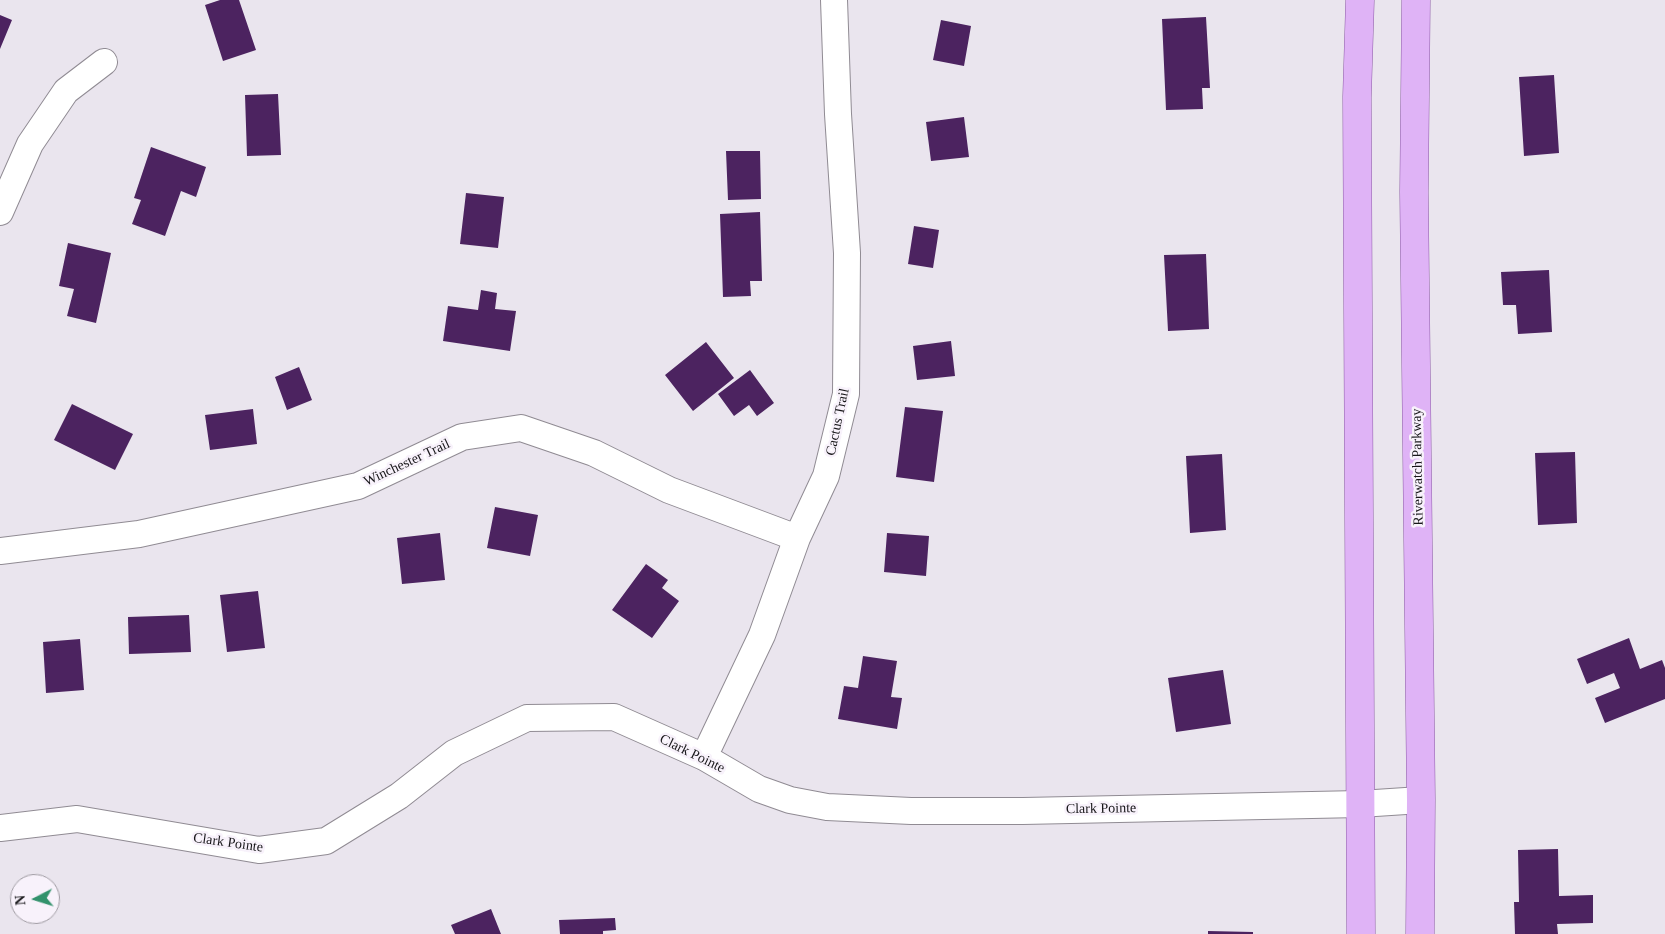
<!DOCTYPE html>
<html>
<head>
<meta charset="utf-8">
<style>
  body { margin:0 }
  #map { position:relative; width:1665px; height:934px; overflow:hidden; background:#eae5ee; font-family:"Times New Roman",serif }
  canvas { display:block }
  .north { position:absolute; left:10px; top:874px; width:50px; height:50px; box-sizing:border-box; background:#f8f2fb; border:1px solid #9e9aa1; border-radius:50%; rotate:265deg; font-size:14px; font-weight:700; line-height:20px; text-align:center; color:#171619 }
  .north::after { content:''; display:block; margin:auto; width:18px; height:22px; background:#32926c; clip-path:polygon(50% 0,100% 100%,50% 72%,0 100%) }
</style>
</head>
<body>
<div id="map">
<canvas width="1665" height="934"></canvas>
<div class="north">N</div>
</div>
<script>
const ctx = document.querySelector('canvas').getContext('2d');
ctx.lineJoin = 'round';
function fillPath(path, color) {
  ctx.fillStyle = color;
  ctx.fill(path, 'evenodd');
}
function toPath(rows) {
  const path = new Path2D();
  for (const r of rows) {
    path.moveTo(r[0], r[1]);
    for (let i = 2; i < r.length; i += 2) path.lineTo(r[i], r[i + 1]);
  }
  return path;
}
function strokePath(path, color, width, dash) {
  ctx.strokeStyle = color;
  ctx.lineWidth = width;
  ctx.lineCap = dash ? 'butt' : 'round';
  ctx.setLineDash(dash || []);
  ctx.stroke(path);
}
function drawText(font, color, halo, rows, align = 'center') {
  ctx.font = font + ' "Times New Roman",serif';
  ctx.lineWidth = 5;
  ctx.setLineDash([]);
  ctx.textBaseline = 'middle';
  ctx.strokeStyle = halo;
  ctx.fillStyle = color;
  for (const [text, x, y, turn = 0] of rows) {
    ctx.save();
    ctx.translate(x, y);
    ctx.rotate((+turn || 0) * Math.PI / 180);
    ctx.textAlign = isNaN(turn) ? turn : align;
    if (halo) ctx.strokeText(text, 0, 0);
    ctx.fillText(text, 0, 0);
    ctx.restore();
  }
}
const building = toPath([
  [220,0,239,0,256,50,223,61,205,5],
  [0,15,12,20,0,49],
  [1206,17,1210,88,1202,88,1203,109,1166,110,1162,19],
  [941,20,971,26,964,66,933,60],
  [1554,75,1559,153,1524,156,1519,77],
  [278,94,281,155,247,156,245,95],
  [964,117,969,157,931,161,926,122],
  [151,147,206,167,196,197,181,191,165,236,132,224,141,200,134,198],
  [726,151,760,151,761,199,728,200],
  [466,193,504,197,498,248,460,244],
  [760,212,762,281,750,281,751,296,723,297,720,214],
  [914,226,939,230,933,268,908,264],
  [68,243,111,253,96,323,67,316,74,289,59,286],
  [1206,254,1209,329,1168,331,1164,255],
  [1549,270,1552,332,1518,334,1516,305,1503,305,1501,272],
  [481,290,497,293,495,309,516,311,510,351,443,341,448,306,478,310],
  [951,341,955,376,917,380,913,346],
  [706,342,734,378,693,411,665,375],
  [299,367,312,400,287,410,275,377],
  [750,370,774,403,757,416,749,405,734,416,718,394],
  [72,404,133,434,115,470,54,440],
  [905,407,943,411,934,482,896,477],
  [253,409,257,444,210,450,205,415],
  [1575,452,1577,523,1538,525,1535,453],
  [1222,454,1226,530,1190,533,1186,456],
  [495,507,538,515,530,556,487,548],
  [440,533,445,580,402,584,397,538],
  [887,533,929,536,926,576,884,572],
  [646,564,668,580,662,588,679,601,652,638,612,610],
  [258,591,265,648,227,652,220,595],
  [189,615,191,652,129,654,128,617],
  [1629,638,1640,669,1662,660,1665,668,1665,699,1605,723,1595,698,1620,688,1614,673,1587,684,1577,659],
  [80,639,84,690,46,693,43,642],
  [863,656,897,661,891,697,902,698,897,729,838,719,844,686,858,688],
  [1223,670,1231,724,1176,732,1168,678],
  [1558,849,1559,896,1593,895,1593,923,1557,924,1558,934,1515,934,1514,902,1519,902,1518,850],
  [491,909,501,934,455,934,451,925],
  [615,918,616,930,603,931,603,934,560,934,559,920],
  [1208,931,1253,932,1253,934,1208,934]
]);
const minor = toPath([
  [0,212,30,144,66,91,104,62],
  [0,551,139,534,358,486,462,437,521,428,594,453,669,490,797,538],
  [704,757,762,635,797,538,826,476,846,394,847,253,838,114,834,0],
  [0,828,77,819,259,850,326,841,399,796,454,753,527,718,614,717,704,757,759,789,790,800,827,807,911,811,1023,811,1360,804,1421,800]
]);
const major = toPath([
  [1360,0,1357,97,1361,934],
  [1416,0,1414,192,1421,800,1420,934]
]);
const streetNames = [
  ["Cactus Trail",838,422,-78],
  ["Winchester Trail",407,463,-25],
  ["Riverwatch Parkway",1418,467,-91],
  ["Clark Pointe",692,754,26],
  ["Clark Pointe",1101,809,-1],
  ["Clark Pointe",228,843,8]
];
fillPath(building, '#4c2360');
strokePath(minor, '#908b93', 28);
strokePath(major, '#8b5ba5', 29);
strokePath(minor, '#fff', 26);
strokePath(major, '#dfb3f6', 28);
drawText('14px', '#171619', '#f8f2fb', streetNames);
</script>
</body>
</html>
